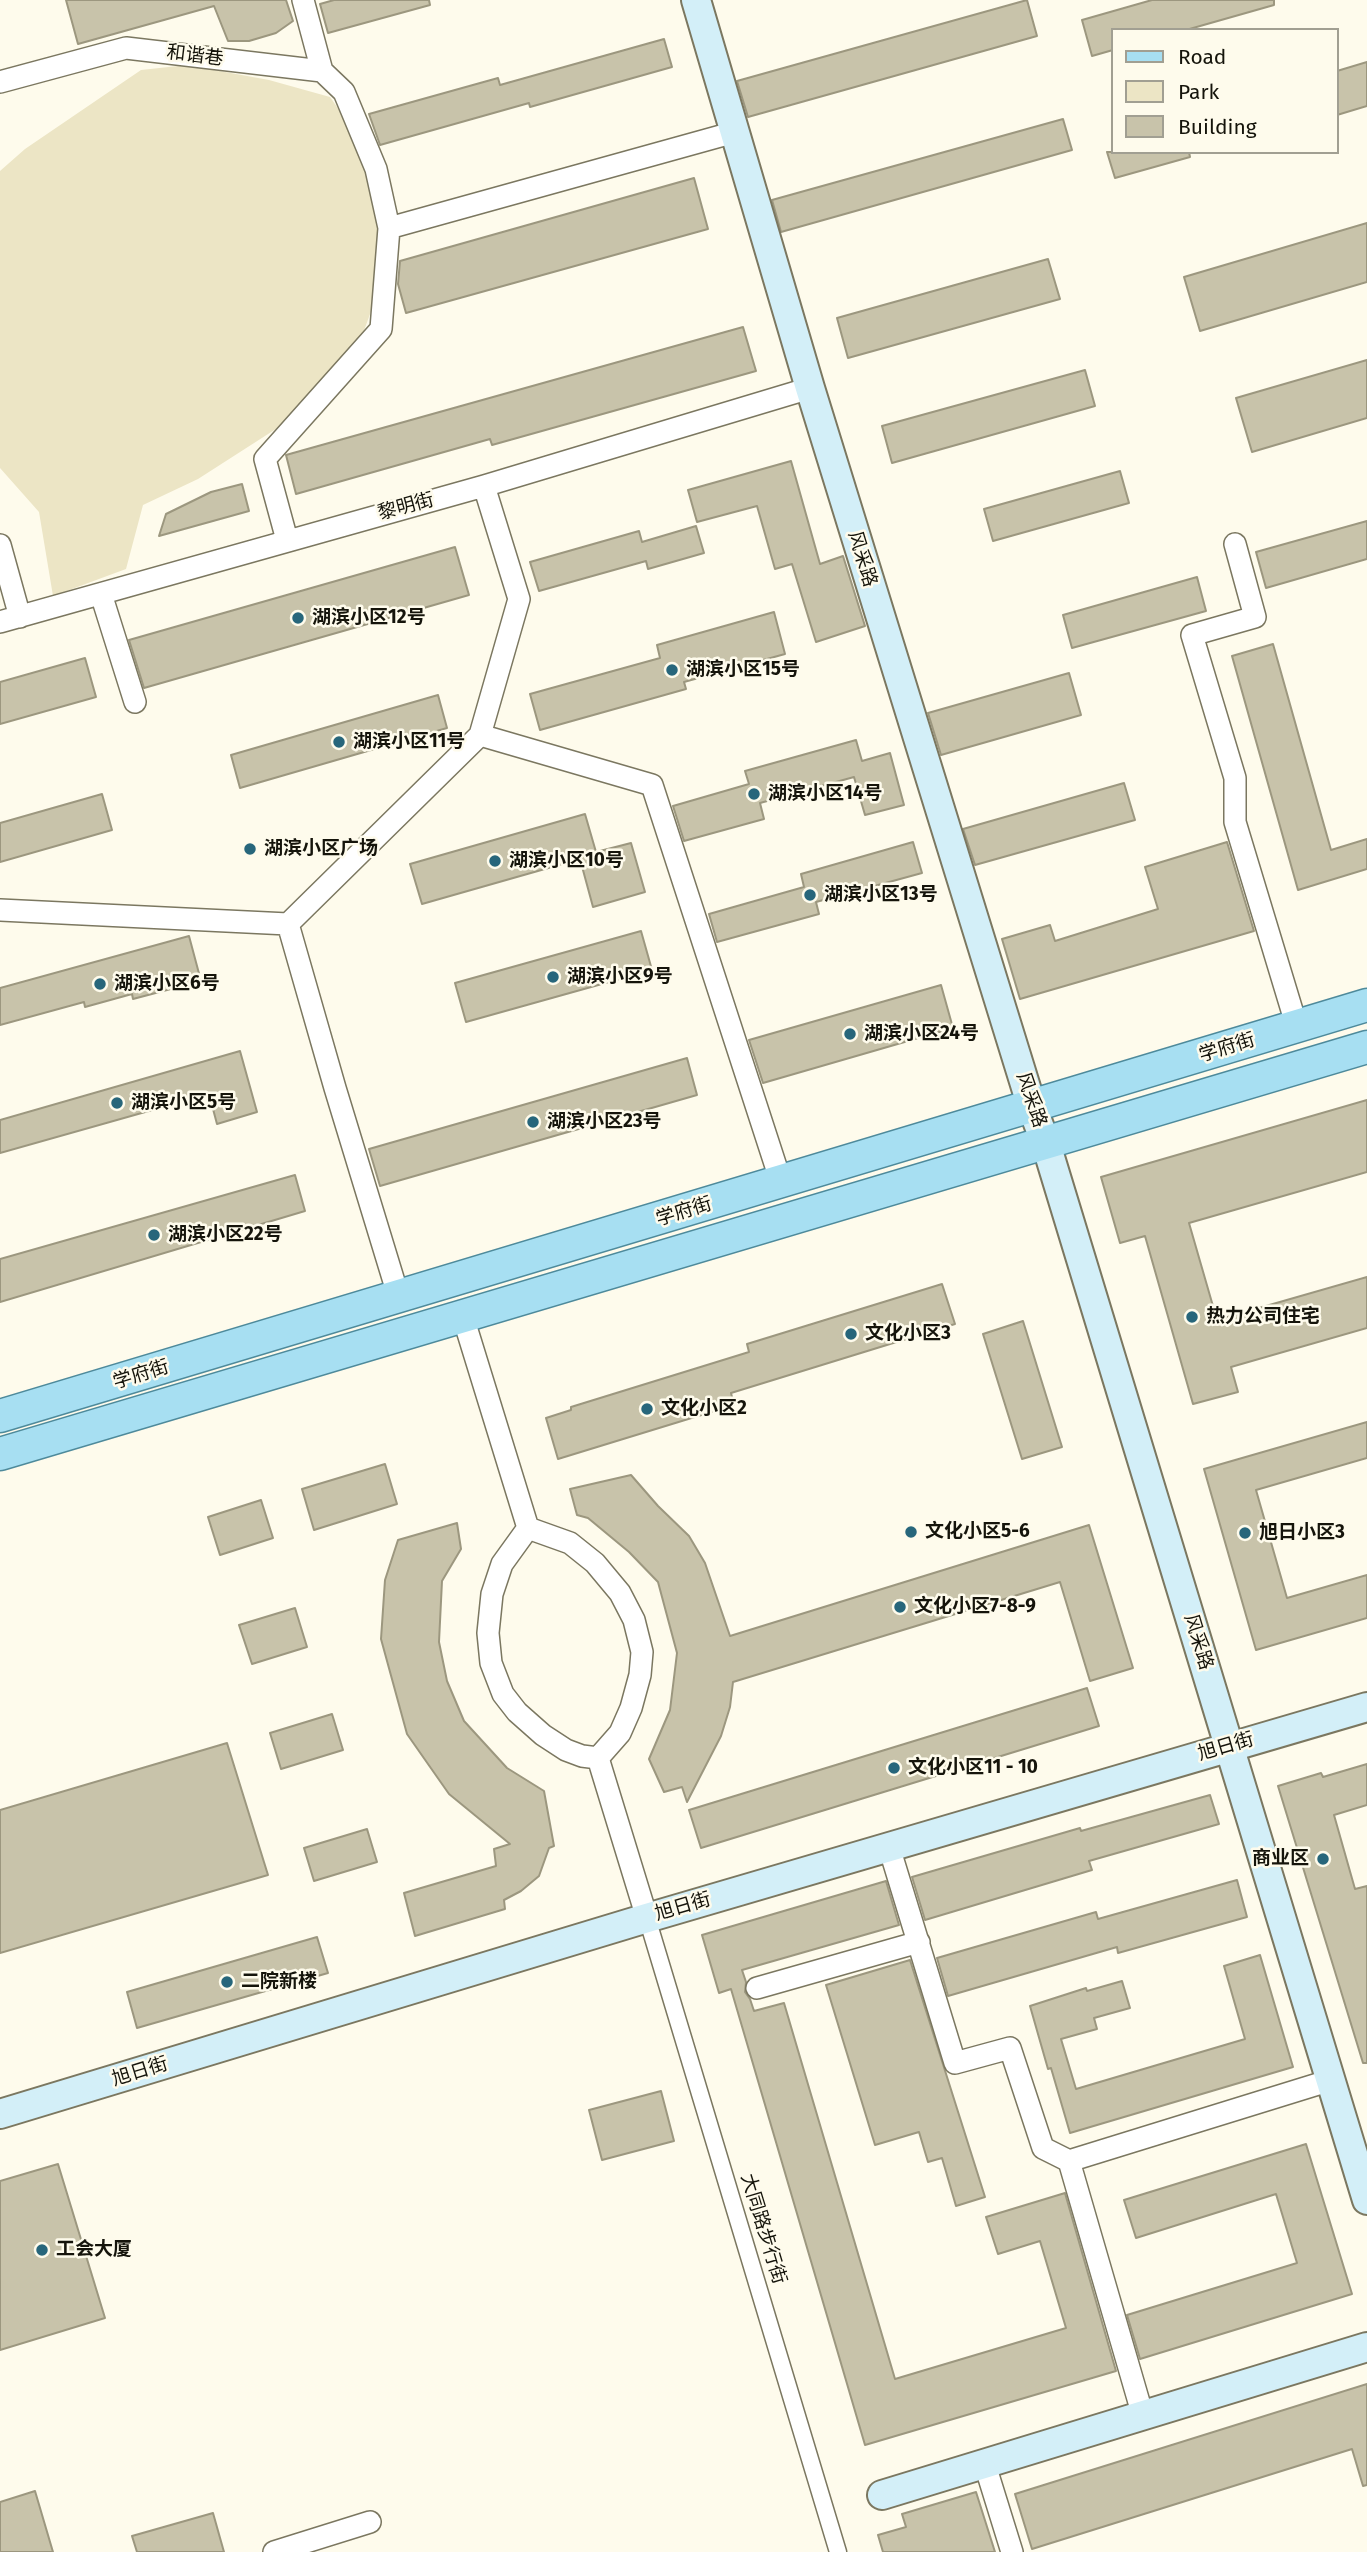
<!DOCTYPE html>
<html>
<head>
<meta charset="utf-8">
<style>
  body { margin:0 }
  #map { position:relative; width:1367px; height:2552px; overflow:hidden; background:#fefbec; font-family:"Fira Sans",sans-serif }
  canvas { display:block }
  .legend { position:absolute; left:1111px; top:28px; width:228px; height:126px; box-sizing:border-box; background:#fefbec; border:2px solid #a19f92; margin:0; padding:9px 12px; list-style:none; font-size:21px; color:#15140b }
  .legend li { display:flex; align-items:center; gap:14px; height:35px }
  .legend b { width:35px; border:2px solid #a19f92 }
</style>
</head>
<body>
<div id="map">
<canvas width="1367" height="2552"></canvas>
<ul class="legend">
<li><b style="height:9px;background:#a7dff2"></b>Road</li>
<li><b style="height:19px;background:#ece5c5"></b>Park</li>
<li><b style="height:19px;background:#c8c3aa"></b>Building</li>
</ul>
</div>
<script>
const ctx = document.querySelector('canvas').getContext('2d');
ctx.lineJoin = 'round';
function fillPath(path, color) {
  ctx.fillStyle = color;
  ctx.fill(path, 'evenodd');
}
function toPath(rows) {
  const path = new Path2D();
  for (const r of rows) {
    path.moveTo(r[0], r[1]);
    for (let i = 2; i < r.length; i += 2) path.lineTo(r[i], r[i + 1]);
  }
  return path;
}
function strokePath(path, color, width, dash) {
  ctx.strokeStyle = color;
  ctx.lineWidth = width;
  ctx.lineCap = dash ? 'butt' : 'round';
  ctx.setLineDash(dash || []);
  ctx.stroke(path);
}
function drawText(font, color, halo, rows, align = 'center') {
  ctx.font = font + ' "Fira Sans","Noto Sans SC",sans-serif';
  ctx.lineWidth = 5;
  ctx.setLineDash([]);
  ctx.textBaseline = 'middle';
  ctx.strokeStyle = halo;
  ctx.fillStyle = color;
  for (const [text, x, y, turn = 0] of rows) {
    ctx.save();
    ctx.translate(x, y);
    ctx.rotate((+turn || 0) * Math.PI / 180);
    ctx.textAlign = isNaN(turn) ? turn : align;
    if (halo) ctx.strokeText(text, 0, 0);
    ctx.fillText(text, 0, 0);
    ctx.restore();
  }
}
const green = toPath([
  [187,65,269,80,330,97,361,141,379,194,385,273,358,347,279,427,198,479,143,505,126,569,53,596,39,512,0,468,0,171,25,149,141,70]
]);
const building = toPath([
  [66,0,286,0,293,21,276,33,249,41,228,41,214,6,78,44,66,0],
  [334,0,429,0,430,5,328,33,320,4,334,0],
  [1027,0,1037,36,748,117,737,81,1027,0],
  [1152,0,1274,0,1274,5,1186,30,1113,30,1113,50,1092,56,1082,20,1152,0],
  [664,39,672,67,530,107,529,103,380,145,369,114,498,78,500,85,664,39],
  [1367,62,1367,106,1337,115,1337,71,1367,62],
  [1063,119,1072,150,781,232,772,200,1063,119],
  [1107,152,1189,152,1190,157,1115,178,1107,152],
  [694,178,708,229,406,313,398,284,400,261,694,178],
  [1367,223,1367,282,1200,331,1184,277,1367,223],
  [1048,259,1060,299,848,358,837,318,1048,259],
  [743,327,756,371,492,445,490,439,296,494,286,455,743,327],
  [1367,360,1367,418,1252,452,1236,398,1367,360],
  [1085,370,1095,406,892,463,882,426,1085,370],
  [791,461,820,564,843,556,865,626,816,642,792,564,775,569,757,506,697,522,688,490,791,461],
  [1120,471,1129,503,993,541,984,509,1120,471],
  [242,484,249,511,159,536,166,514,211,492,242,484],
  [1367,521,1367,559,1266,588,1256,552,1367,521],
  [696,526,704,553,648,569,646,561,539,591,530,562,639,531,642,542,696,526],
  [455,547,469,595,144,688,129,640,455,547],
  [1197,577,1206,611,1072,648,1063,615,1197,577],
  [774,612,785,654,684,682,686,689,540,730,530,694,660,658,657,645,774,612],
  [1273,644,1331,850,1367,839,1367,869,1298,890,1232,656,1273,644],
  [85,658,96,697,0,724,0,682,85,658],
  [1069,673,1081,715,941,755,928,713,1069,673],
  [438,695,447,728,240,788,231,755,438,695],
  [856,740,862,761,890,753,904,805,865,815,854,777,760,803,764,819,684,841,673,806,749,784,745,771,856,740],
  [1124,783,1135,820,975,865,963,829,1124,783],
  [102,794,112,830,0,862,0,823,102,794],
  [585,814,596,852,631,843,645,892,593,907,580,859,422,904,410,864,585,814],
  [913,842,922,873,816,902,819,914,717,942,709,914,804,887,801,874,913,842],
  [1227,842,1254,931,1020,999,1002,939,1050,925,1055,941,1158,909,1145,867,1227,842],
  [641,931,652,970,466,1022,455,983,641,931],
  [189,936,201,981,133,999,132,994,85,1007,84,1002,0,1025,0,988,189,936],
  [941,985,953,1028,763,1083,749,1040,941,985],
  [240,1051,257,1112,217,1124,209,1094,0,1153,0,1120,240,1051],
  [687,1058,697,1095,380,1186,369,1149,687,1058],
  [1367,1100,1367,1172,1189,1223,1217,1320,1367,1277,1367,1328,1231,1367,1238,1392,1193,1404,1145,1236,1120,1243,1101,1177,1367,1100],
  [295,1175,305,1211,0,1302,0,1259,295,1175],
  [942,1284,955,1324,731,1393,734,1405,558,1459,546,1418,571,1410,571,1407,749,1352,747,1344,942,1284],
  [1023,1321,1062,1447,1022,1459,983,1334,1023,1321],
  [1367,1422,1367,1458,1256,1490,1287,1598,1367,1575,1367,1618,1256,1650,1204,1469,1367,1422],
  [385,1464,397,1504,314,1530,302,1489,385,1464],
  [631,1475,658,1506,689,1536,705,1563,730,1636,1089,1525,1133,1668,1090,1681,1060,1582,733,1682,730,1707,721,1736,687,1802,682,1787,664,1792,649,1759,670,1710,677,1653,658,1582,629,1552,588,1518,577,1515,570,1489,631,1475],
  [261,1500,273,1538,220,1555,208,1517,261,1500],
  [457,1523,461,1549,442,1581,439,1642,447,1681,464,1721,507,1768,544,1791,554,1846,549,1848,539,1876,521,1891,504,1900,505,1909,415,1936,404,1893,496,1866,494,1849,510,1844,449,1794,407,1734,381,1639,385,1580,398,1540,457,1523],
  [295,1608,307,1647,252,1664,239,1625,295,1608],
  [1087,1688,1099,1726,701,1848,689,1810,1087,1688],
  [332,1714,343,1750,281,1769,270,1733,332,1714],
  [227,1743,268,1875,0,1953,0,1810,227,1743],
  [1367,1764,1367,1805,1334,1815,1355,1889,1367,1886,1367,2063,1363,2063,1278,1786,1321,1773,1323,1777,1367,1764],
  [1210,1795,1219,1824,1089,1861,1092,1870,925,1920,912,1877,1080,1828,1081,1831,1210,1795],
  [367,1829,377,1862,314,1881,304,1848,367,1829],
  [1237,1880,1247,1917,1118,1953,1117,1947,948,1996,937,1958,1096,1912,1098,1919,1237,1880],
  [886,1881,899,1925,742,1970,746,1982,745,1992,750,1999,754,2011,784,2003,895,2379,1066,2328,1040,2241,998,2254,986,2217,1065,2193,1116,2371,865,2445,731,1989,719,1993,702,1935,886,1881],
  [317,1937,328,1973,137,2028,127,1992,317,1937],
  [1260,1955,1293,2067,1070,2133,1051,2068,1048,2069,1030,2006,1086,1988,1087,1991,1122,1981,1130,2008,1094,2018,1097,2029,1061,2039,1076,2089,1245,2039,1224,1966,1260,1955],
  [910,1960,985,2197,956,2206,942,2158,928,2162,919,2132,875,2145,826,1985,910,1960],
  [661,2091,674,2141,602,2160,589,2110,661,2091],
  [1306,2144,1352,2294,1140,2359,1127,2315,1297,2263,1276,2194,1136,2238,1124,2200,1306,2144],
  [58,2164,105,2318,0,2350,0,2181,58,2164],
  [1367,2384,1367,2485,1363,2486,1352,2449,1032,2549,1015,2494,1367,2384],
  [35,2491,53,2552,0,2552,0,2502,35,2491],
  [976,2492,995,2552,883,2552,878,2535,906,2527,902,2514,976,2492],
  [213,2513,224,2552,137,2552,132,2536,213,2513]
]);
const pedestrian = toPath([
  [647,1918,838,2552]
]);
const minor = toPath([
  [0,82,126,48,322,71,303,0],
  [389,228,735,132],
  [287,540,265,459,381,329,389,228,376,169,344,92,322,71],
  [1235,544,1255,617,1192,635,1235,778,1235,822,1297,1027],
  [0,545,20,617],
  [101,594,135,702],
  [0,622,484,486,810,388],
  [480,735,652,785,781,1182],
  [0,910,288,924],
  [399,1298,335,1088,288,924,480,735,519,599,484,486],
  [463,1317,528,1528,502,1564,492,1594,488,1633,491,1663,503,1694,517,1712,543,1735,566,1750,582,1756,598,1758],
  [528,1528,570,1543,595,1563,620,1593,634,1620,642,1652,640,1675,631,1708,620,1733,598,1758,647,1918],
  [889,1847,955,2063,1010,2048,1043,2148,1069,2161],
  [757,1988,919,1942],
  [1143,2416,1069,2161,1331,2080],
  [985,2465,1012,2552],
  [274,2552,370,2522]
]);
const secondary = toPath([
  [696,0,810,388,1032,1107,1046,1144,1367,2200],
  [0,2114,647,1918,1367,1707],
  [882,2495,1367,2347]
]);
const primary = toPath([
  [0,1416,1367,1005],
  [0,1454,1367,1047]
]);
const markers = [
  [298,618,7,"#27667b"],
  [672,670,7,"#27667b"],
  [339,742,7,"#27667b"],
  [754,794,7,"#27667b"],
  [250,849,7,"#27667b"],
  [495,861,7,"#27667b"],
  [810,895,7,"#27667b"],
  [553,977,7,"#27667b"],
  [100,984,7,"#27667b"],
  [850,1034,7,"#27667b"],
  [117,1103,7,"#27667b"],
  [533,1122,7,"#27667b"],
  [154,1235,7,"#27667b"],
  [1192,1317,7,"#27667b"],
  [851,1334,7,"#27667b"],
  [647,1409,7,"#27667b"],
  [911,1532,7,"#27667b"],
  [1245,1533,7,"#27667b"],
  [900,1607,7,"#27667b"],
  [894,1768,7,"#27667b"],
  [1323,1859,7,"#27667b"],
  [227,1982,7,"#27667b"],
  [42,2250,7,"#27667b"]
];
const streetNames = [
  ["和谐巷",195,56,7],
  ["黎明街",406,507,-15],
  ["风采路",862,559,73],
  ["学府街",1227,1048,-17],
  ["风采路",1031,1100,71],
  ["学府街",684,1212,-17],
  ["学府街",141,1375,-17],
  ["风采路",1198,1642,73],
  ["旭日街",1226,1747,-16],
  ["旭日街",683,1907,-16],
  ["旭日街",140,2072,-17],
  ["大同路步行街",763,2229,73]
];
const poiNames = [
  ["湖滨小区12号",312,618],
  ["湖滨小区15号",686,670],
  ["湖滨小区11号",353,742],
  ["湖滨小区14号",768,794],
  ["湖滨小区广场",264,849],
  ["湖滨小区10号",509,861],
  ["湖滨小区13号",824,895],
  ["湖滨小区9号",567,977],
  ["湖滨小区6号",114,984],
  ["湖滨小区24号",864,1034],
  ["湖滨小区5号",131,1103],
  ["湖滨小区23号",547,1122],
  ["湖滨小区22号",168,1235],
  ["热力公司住宅",1206,1317],
  ["文化小区3",865,1334],
  ["文化小区2",661,1409],
  ["文化小区5-6",925,1532],
  ["旭日小区3",1259,1533],
  ["文化小区7-8-9",914,1607],
  ["文化小区11 - 10",908,1768],
  ["商业区",1309,1859,"right"],
  ["二院新楼",241,1982],
  ["工会大厦",56,2250]
];
fillPath(green, '#ece5c5');
fillPath(building, '#c8c3aa');
strokePath(building, '#9c977f', 2);
strokePath(pedestrian, '#7b7760', 19);
strokePath(minor, '#7b7760', 24);
strokePath(secondary, '#7b7760', 32);
strokePath(primary, '#4e8a9b', 35);
strokePath(pedestrian, '#fff', 16);
strokePath(minor, '#fff', 21);
strokePath(secondary, '#d3eff8', 28);
strokePath(primary, '#a7dff2', 32);
for (const [x, y, r, color] of markers) {
  const dot = new Path2D();
  dot.arc(x, y, r, 0, 2 * Math.PI);
  ctx.fillStyle = color;
  ctx.fill(dot);
  strokePath(dot, '#fefbec', 2.5);
}
drawText('19px', '#15140b', '#fefbec', streetNames);
drawText('bold 19px', '#15140b', '#fefbec', poiNames, 'left');
</script>
</body>
</html>
